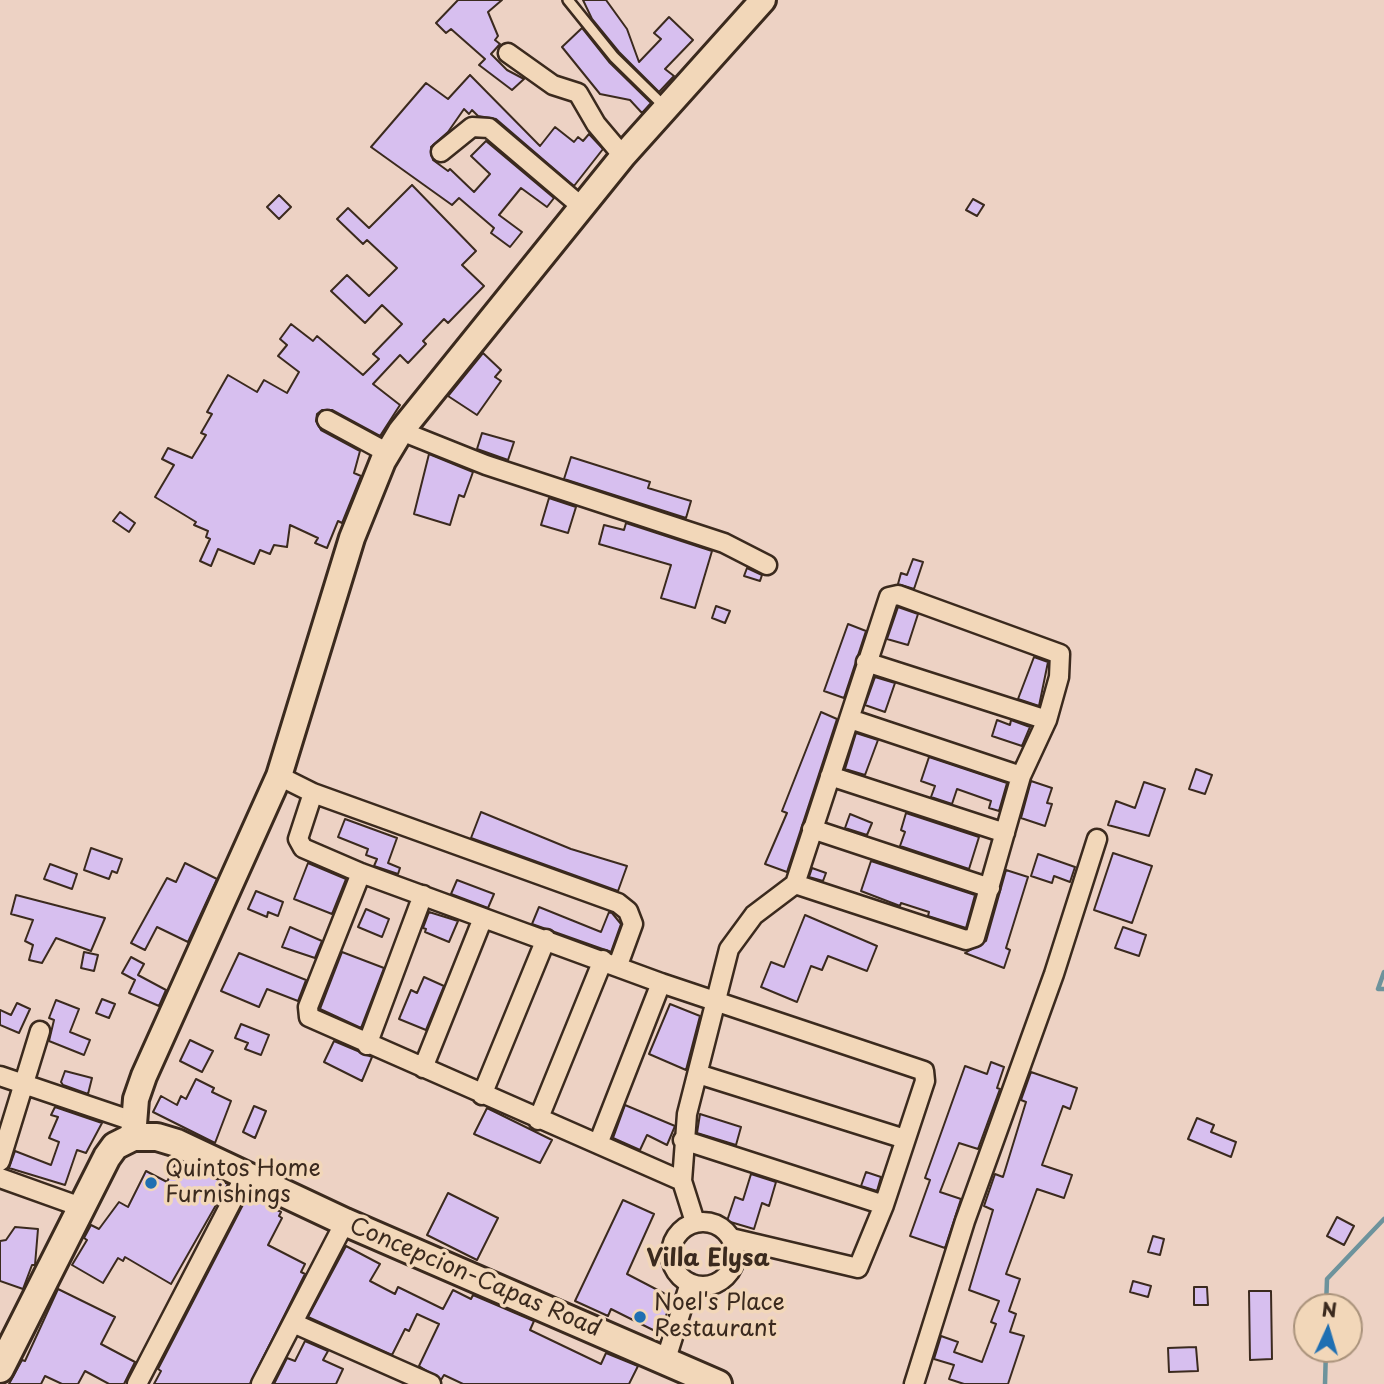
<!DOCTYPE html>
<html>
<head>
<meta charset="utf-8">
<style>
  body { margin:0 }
  #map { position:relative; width:1384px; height:1384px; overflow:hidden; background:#edd2c4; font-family:"Playpen Sans",sans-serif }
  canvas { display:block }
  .north { position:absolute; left:1293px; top:1293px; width:70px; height:70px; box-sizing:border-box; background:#f2d7b9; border:2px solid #a9927b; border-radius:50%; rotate:4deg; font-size:19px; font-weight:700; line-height:28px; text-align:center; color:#3b2a1e }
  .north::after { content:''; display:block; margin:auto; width:24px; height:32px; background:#1f6fb2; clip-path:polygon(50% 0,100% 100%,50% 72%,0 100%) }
</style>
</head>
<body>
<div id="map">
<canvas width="1384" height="1384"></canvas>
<div class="north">N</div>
</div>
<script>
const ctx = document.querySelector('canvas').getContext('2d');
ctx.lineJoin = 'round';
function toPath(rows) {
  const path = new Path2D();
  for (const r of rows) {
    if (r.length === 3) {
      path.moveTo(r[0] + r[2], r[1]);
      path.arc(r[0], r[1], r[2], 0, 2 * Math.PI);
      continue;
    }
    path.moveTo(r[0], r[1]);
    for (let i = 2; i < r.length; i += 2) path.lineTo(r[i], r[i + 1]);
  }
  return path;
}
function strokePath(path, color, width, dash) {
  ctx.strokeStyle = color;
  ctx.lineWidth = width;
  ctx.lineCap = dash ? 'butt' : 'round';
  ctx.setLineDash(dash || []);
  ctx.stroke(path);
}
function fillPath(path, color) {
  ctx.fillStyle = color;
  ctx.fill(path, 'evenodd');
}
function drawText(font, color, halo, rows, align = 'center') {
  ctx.font = font + ' "Playpen Sans",sans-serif';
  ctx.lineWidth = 7;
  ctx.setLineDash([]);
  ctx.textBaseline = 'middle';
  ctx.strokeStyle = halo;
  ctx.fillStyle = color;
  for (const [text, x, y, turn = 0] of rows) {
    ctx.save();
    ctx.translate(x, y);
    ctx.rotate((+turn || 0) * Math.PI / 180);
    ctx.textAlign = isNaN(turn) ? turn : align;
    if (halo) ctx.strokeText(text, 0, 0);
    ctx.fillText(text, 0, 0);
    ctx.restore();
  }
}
const stream = toPath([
  [1384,972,1378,989,1384,989],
  [1326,1307,1327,1279,1384,1219],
  [1325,1384,1326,1349]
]);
const building = toPath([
  [458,0,502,0,488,12,498,36,495,40,500,44,491,54,507,70,524,79,512,90,479,65,485,59,451,29,446,33,436,23,458,0],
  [583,0,606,0,627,29,639,62,661,39,654,33,669,17,693,40,665,69,674,76,659,92,619,52,592,19,583,0],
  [582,28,609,62,651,103,642,113,630,100,600,94,562,47,582,28],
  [470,75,540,146,555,127,574,142,578,137,583,141,589,134,603,149,574,186,496,119,478,116,472,110,469,114,464,109,448,132,431,147,433,160,448,171,450,169,474,192,490,174,471,156,486,141,554,198,547,207,521,188,499,215,522,232,510,247,491,233,494,228,459,198,452,205,371,147,426,83,448,99,470,75],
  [412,185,476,251,462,265,484,286,448,323,444,319,423,341,426,344,408,363,400,355,373,384,400,405,380,436,332,410,322,410,317,414,316,421,321,430,360,451,354,473,361,476,342,523,338,521,327,548,315,543,318,538,290,525,287,547,274,545,270,554,260,550,254,564,218,549,211,566,200,561,210,539,206,537,208,531,194,525,196,522,155,497,174,465,162,459,168,448,192,458,206,435,201,433,212,414,207,412,228,375,257,392,264,380,287,393,299,372,278,356,287,345,280,339,291,324,313,341,317,336,363,375,379,359,373,354,402,324,382,305,365,323,331,291,347,275,369,296,397,268,367,240,363,244,337,219,348,208,369,228,412,185],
  [279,195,291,207,279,219,267,207,279,195],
  [973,199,984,205,977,216,966,210,973,199],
  [483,353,501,370,495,377,501,381,477,415,448,396,483,353],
  [482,433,514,442,508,460,477,449,482,433],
  [429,454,473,472,464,497,459,495,450,525,414,514,429,454],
  [571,457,650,482,648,488,691,501,686,518,564,479,571,457],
  [549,498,576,507,568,533,541,525,549,498],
  [120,512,135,523,129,532,113,521,120,512],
  [626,523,712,551,695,608,661,598,671,565,599,544,604,525,624,530,626,523],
  [913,559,923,562,914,589,898,584,901,573,907,575,913,559],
  [747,568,762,575,760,581,744,576,747,568],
  [716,606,730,611,725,623,712,618,716,606],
  [898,607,918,614,908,645,887,639,898,607],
  [848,624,866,631,844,698,824,691,848,624],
  [1034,657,1048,662,1039,706,1018,699,1034,657],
  [875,677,895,683,885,712,865,705,875,677],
  [821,712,837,719,787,872,765,864,787,813,782,811,821,712],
  [997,720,1010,725,1011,720,1030,727,1022,746,992,736,997,720],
  [856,733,878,740,865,775,845,769,856,733],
  [929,757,1007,783,999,811,989,808,991,801,957,789,952,804,931,797,935,786,921,781,929,757],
  [1196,769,1212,775,1205,794,1189,789,1196,769],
  [1031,781,1052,788,1047,803,1052,804,1045,826,1021,818,1031,781],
  [1144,782,1165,789,1149,836,1108,825,1116,801,1135,808,1144,782],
  [481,812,571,849,627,866,618,891,471,838,481,812],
  [906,813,979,837,969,869,900,846,905,832,901,830,906,813],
  [850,814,872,823,867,835,845,828,850,814],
  [345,819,397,838,388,863,400,868,398,874,374,866,377,859,366,855,368,849,338,837,345,819],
  [91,848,122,859,117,873,112,871,109,879,84,870,91,848],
  [1113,853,1152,866,1132,923,1094,910,1113,853],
  [1038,854,1075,867,1070,882,1054,876,1052,883,1031,876,1038,854],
  [871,861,975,895,966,928,928,916,929,912,901,903,900,906,861,891,871,861],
  [185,863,217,879,188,942,157,927,145,950,131,943,167,878,176,882,185,863],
  [308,863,346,879,332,914,294,899,308,863],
  [50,864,77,874,72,889,44,879,50,864],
  [812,868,826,873,823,881,809,877,812,868],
  [1006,870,1028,877,1006,948,1010,950,1004,968,965,953,986,941,1006,870],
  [457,880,494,894,488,908,451,894,457,880],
  [256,891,283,902,278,916,268,912,267,917,248,909,256,891],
  [16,895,105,918,91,951,56,938,42,963,29,960,33,945,25,941,33,920,11,914,16,895],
  [539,907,601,932,609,912,612,913,621,924,611,952,532,924,539,907],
  [366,909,389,919,382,937,358,927,366,909],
  [429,912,458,921,449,942,425,932,426,929,423,928,429,912],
  [805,915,877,946,867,971,828,956,822,970,811,966,797,1002,761,987,771,962,784,967,805,915],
  [290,927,322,941,315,958,282,947,290,927],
  [1123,927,1146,935,1139,956,1115,948,1123,927],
  [84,952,98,955,94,971,81,968,84,952],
  [342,952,384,968,361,1028,320,1009,342,952],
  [239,953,306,980,298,1001,267,989,259,1007,221,991,239,953],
  [131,957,144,964,138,975,166,990,159,1006,129,993,135,980,122,973,131,957],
  [424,977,444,986,426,1030,399,1019,411,990,417,993,424,977],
  [102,999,115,1004,109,1018,96,1013,102,999],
  [56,1000,79,1009,70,1032,90,1040,84,1055,49,1041,54,1020,49,1018,56,1000],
  [17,1003,30,1009,19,1033,0,1025,0,1010,11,1015,17,1003],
  [670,1004,700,1016,686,1070,649,1054,670,1004],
  [241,1024,269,1035,261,1055,245,1049,248,1043,235,1038,241,1024],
  [190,1040,213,1051,202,1072,180,1061,190,1040],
  [334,1041,372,1057,362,1081,324,1062,334,1041],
  [991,1062,1004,1067,997,1088,1000,1089,978,1149,959,1143,940,1192,961,1199,945,1248,910,1236,930,1180,925,1178,965,1066,987,1074,991,1062],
  [65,1071,92,1078,88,1094,63,1085,61,1082,65,1071],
  [1031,1072,1077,1088,1070,1109,1063,1106,1042,1165,1072,1175,1064,1198,1037,1189,1006,1274,1020,1279,1009,1311,1016,1314,1010,1332,1024,1336,1008,1384,964,1384,949,1379,954,1365,934,1359,941,1336,958,1342,954,1352,982,1362,996,1324,991,1322,999,1301,969,1290,993,1210,984,1206,995,1174,1003,1177,1026,1102,1021,1100,1031,1072],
  [196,1079,214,1088,212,1092,231,1101,215,1143,153,1112,161,1096,177,1105,181,1096,186,1099,196,1079],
  [625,1105,675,1126,667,1145,647,1135,640,1150,613,1138,625,1105],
  [254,1106,266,1111,255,1138,243,1132,254,1106],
  [55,1107,102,1123,86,1153,77,1150,65,1185,9,1168,15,1151,51,1165,59,1142,49,1138,58,1117,51,1115,55,1107],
  [487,1108,552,1140,540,1163,474,1134,487,1108],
  [700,1114,741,1127,736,1145,697,1133,700,1114],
  [1197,1118,1214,1125,1211,1132,1236,1142,1231,1157,1188,1139,1197,1118],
  [177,1161,228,1184,171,1284,125,1257,123,1261,118,1258,103,1283,72,1265,87,1240,84,1238,91,1225,99,1229,119,1202,128,1207,146,1171,167,1182,177,1161],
  [866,1172,881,1177,877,1191,861,1186,866,1172],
  [751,1174,776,1182,769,1206,762,1203,754,1229,727,1221,735,1197,743,1200,751,1174],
  [448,1193,498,1218,477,1260,427,1235,448,1193],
  [248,1195,281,1212,279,1216,282,1218,268,1245,305,1264,301,1272,305,1274,250,1384,154,1384,161,1371,158,1369,248,1195],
  [623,1200,654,1214,627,1274,673,1298,659,1333,611,1309,608,1316,575,1301,623,1200],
  [1337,1217,1354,1226,1344,1245,1327,1236,1337,1217],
  [15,1227,38,1229,35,1265,32,1265,23,1289,0,1281,0,1241,6,1240,15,1227],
  [1153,1236,1164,1239,1160,1255,1148,1252,1153,1236],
  [346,1246,380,1264,370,1281,395,1294,398,1287,443,1309,453,1290,471,1299,473,1295,534,1321,530,1330,601,1364,606,1353,638,1366,629,1384,463,1384,444,1375,441,1380,419,1366,439,1324,417,1314,409,1331,405,1329,392,1355,308,1317,346,1246],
  [1133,1281,1151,1286,1148,1297,1130,1292,1133,1281],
  [1194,1287,1207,1287,1208,1305,1194,1305,1194,1287],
  [58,1289,115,1317,101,1344,135,1362,124,1384,109,1384,85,1371,78,1384,62,1384,45,1376,41,1384,9,1384,22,1360,25,1361,58,1289],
  [1249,1291,1271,1291,1272,1359,1250,1360,1249,1291],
  [305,1341,328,1351,323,1360,343,1369,336,1384,274,1384,287,1358,295,1361,305,1341],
  [1196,1347,1198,1371,1169,1372,1168,1348,1196,1347]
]);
const lane = toPath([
  [568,0,614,57,664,106]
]);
const street = toPath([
  [508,53,553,85,578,93,596,124,623,156],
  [441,152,472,127,489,128,582,207],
  [327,420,388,453],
  [401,431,486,465,724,543,767,565],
  [866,662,1047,720],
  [850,719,1021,776],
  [279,776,313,793,618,903,628,911,633,924,618,965],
  [830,776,1005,833],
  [313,793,298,839,303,848,361,873,661,983,924,1071,925,1081,884,1205,858,1268,731,1238],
  [812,829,990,888],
  [361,873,308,1007,309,1017,682,1181,695,1222],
  [367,1045,423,895],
  [423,1068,483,918],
  [698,1074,905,1139],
  [0,1076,133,1121],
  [482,1095,546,939],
  [538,1120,603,960],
  [683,1140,884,1205],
  [598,1144,661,983],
  [0,1161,40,1031],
  [0,1178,81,1207],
  [682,1181,687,1114,729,949,754,915,795,884,889,597,898,595,1060,654,1059,677,1047,720,1021,776,975,937,966,940,795,884],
  [703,1254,32],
  [293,1323,431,1384],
  [666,1359,690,1283],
  [137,1384,245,1176],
  [261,1384,345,1222],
  [914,1384,965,1221,1054,974,1097,839]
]);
const secondary = toPath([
  [133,1137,136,1099,144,1076,279,776,352,538,383,461,401,431,623,156,763,0]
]);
const primary = toPath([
  [0,1369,107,1157,115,1146,133,1137,157,1137,177,1143,345,1222,718,1384]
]);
const markers = [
  [151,1183,7,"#1f6fb2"],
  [640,1317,7,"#1f6fb2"]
];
const poiNames = [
  ["Quintos Home",165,1170],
  ["Furnishings",165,1196],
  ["Noel's Place",654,1304],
  ["Restaurant",654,1330]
];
const streetNames = [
  ["Concepcion-Capas Road",475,1278,23]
];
const neighbourhoodNames = [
  ["Villa Elysa",708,1259]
];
strokePath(stream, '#6d939c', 4.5);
fillPath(building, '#d7bfef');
strokePath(building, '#3b2a1e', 2);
strokePath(lane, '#3b2a1e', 14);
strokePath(street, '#3b2a1e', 23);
strokePath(secondary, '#3b2a1e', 30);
strokePath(primary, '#3b2a1e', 32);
strokePath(lane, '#f2d7b9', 9);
strokePath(street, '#f2d7b9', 18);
strokePath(secondary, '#f2d7b9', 24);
strokePath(primary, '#f2d7b9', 26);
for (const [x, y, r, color] of markers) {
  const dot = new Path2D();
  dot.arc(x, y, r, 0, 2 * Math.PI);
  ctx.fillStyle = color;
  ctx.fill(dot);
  strokePath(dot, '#f2d7b9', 2.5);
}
drawText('23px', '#3b2a1e', '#f2d7b9', poiNames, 'left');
drawText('23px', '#3b2a1e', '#f2d7b9', streetNames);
drawText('bold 24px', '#3b2a1e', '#f2d7b9', neighbourhoodNames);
</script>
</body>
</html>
